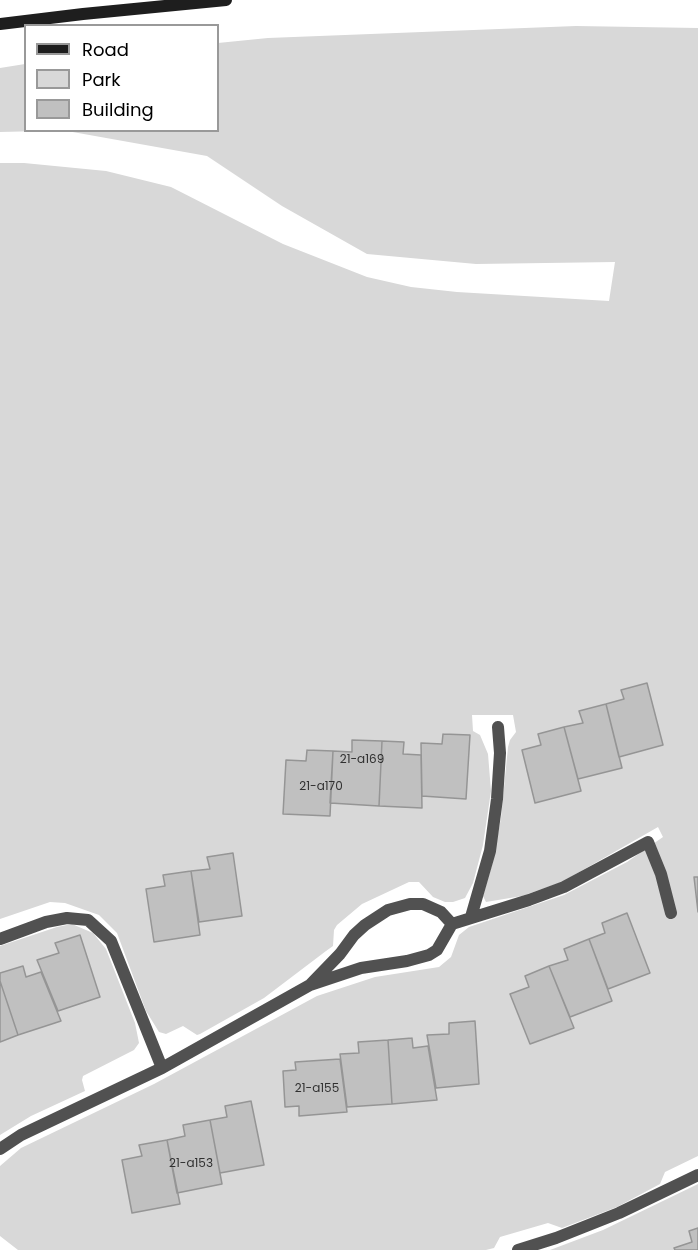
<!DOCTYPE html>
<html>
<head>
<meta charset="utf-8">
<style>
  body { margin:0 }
  #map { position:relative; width:698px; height:1250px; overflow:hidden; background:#fff; font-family:Poppins,sans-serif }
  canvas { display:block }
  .legend { position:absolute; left:24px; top:24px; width:195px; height:108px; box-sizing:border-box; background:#fff; border:2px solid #999; margin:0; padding:8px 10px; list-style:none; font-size:18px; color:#000 }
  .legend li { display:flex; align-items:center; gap:12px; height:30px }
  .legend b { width:30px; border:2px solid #999 }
</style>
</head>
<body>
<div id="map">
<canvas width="698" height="1250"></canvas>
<ul class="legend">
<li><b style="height:8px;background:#1e1e1e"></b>Road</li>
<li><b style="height:16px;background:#d8d8d8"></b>Park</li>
<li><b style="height:16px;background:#c0c0c0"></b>Building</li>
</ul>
</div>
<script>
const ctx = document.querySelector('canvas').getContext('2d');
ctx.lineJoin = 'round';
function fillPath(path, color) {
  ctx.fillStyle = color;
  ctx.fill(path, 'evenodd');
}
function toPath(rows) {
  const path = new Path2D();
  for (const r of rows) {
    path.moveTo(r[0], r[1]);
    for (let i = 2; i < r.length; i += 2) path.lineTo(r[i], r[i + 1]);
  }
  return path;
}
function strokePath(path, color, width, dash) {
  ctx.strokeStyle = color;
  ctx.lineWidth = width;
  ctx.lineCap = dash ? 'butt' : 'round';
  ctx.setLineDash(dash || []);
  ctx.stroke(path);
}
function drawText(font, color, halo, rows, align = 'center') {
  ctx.font = font + ' Poppins,sans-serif';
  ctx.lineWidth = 4.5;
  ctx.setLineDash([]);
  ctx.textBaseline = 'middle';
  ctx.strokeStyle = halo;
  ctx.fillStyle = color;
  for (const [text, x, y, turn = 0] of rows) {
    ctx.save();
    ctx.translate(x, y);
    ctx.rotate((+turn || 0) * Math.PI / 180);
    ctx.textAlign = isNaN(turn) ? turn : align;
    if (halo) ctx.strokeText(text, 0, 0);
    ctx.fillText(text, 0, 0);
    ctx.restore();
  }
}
const green = toPath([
  [576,26,698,28,698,1156,665,1172,660,1184,617,1207,562,1228,548,1223,500,1237,494,1248,486,1250,18,1250,0,1236,0,1166,21,1148,154,1084,317,996,375,977,439,967,451,957,459,935,469,927,564,895,627,862,663,837,658,827,562,882,522,896,486,902,483,896,492,865,501,818,508,747,510,740,516,732,513,715,472,715,473,731,480,735,488,754,491,791,483,845,473,883,465,898,453,902,445,902,433,897,419,882,409,882,362,904,337,925,334,930,333,946,326,951,264,998,200,1034,197,1035,183,1026,166,1034,159,1032,146,1011,117,933,99,915,65,903,50,902,0,919,0,163,24,163,106,171,171,187,283,244,367,277,411,287,457,292,609,301,615,262,476,264,367,254,282,206,207,156,67,131,218,130,218,43,268,38],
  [25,64,26,130,42,131,0,132,0,68],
  [72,924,93,933,106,949,135,1023,139,1043,134,1050,83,1076,82,1080,85,1091,31,1116,0,1135,0,946,57,927],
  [698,1184,698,1250,550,1250,603,1230]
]);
const building = toPath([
  [647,683,663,745,619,757,606,704,624,699,621,690,647,683],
  [606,704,622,768,578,779,564,727,583,723,579,711,606,704],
  [564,727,581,791,535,803,522,750,541,745,538,734,564,727],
  [443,734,470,735,466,799,422,796,421,743,442,744,443,734],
  [352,740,382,741,379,806,330,803,333,751,352,752,352,740],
  [382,741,404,742,403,754,421,755,422,808,379,806,382,741],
  [307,750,333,751,330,816,283,814,286,760,306,761,307,750],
  [233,853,242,916,199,922,191,871,210,869,207,857,233,853],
  [191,871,200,935,154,942,146,889,165,886,163,875,191,871],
  [694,877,698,877,698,912,694,877],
  [627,913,650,973,608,989,589,939,605,933,602,923,627,913],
  [80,935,100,997,58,1011,37,960,59,953,55,943,80,935],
  [589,939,612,1001,570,1017,549,966,568,960,564,949,589,939],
  [23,966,26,977,41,972,61,1021,18,1035,0,981,0,973,23,966],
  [549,966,574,1028,530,1044,510,994,529,987,525,976,549,966],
  [0,981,18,1035,0,1042,0,981],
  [475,1021,479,1084,436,1088,427,1035,449,1034,449,1023,475,1021],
  [412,1038,413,1048,428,1046,437,1100,392,1104,388,1040,412,1038],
  [388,1040,392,1104,347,1107,340,1054,359,1053,358,1042,388,1040],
  [340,1059,347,1112,299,1116,299,1106,285,1107,283,1071,296,1070,295,1062,340,1059],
  [251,1101,264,1165,220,1173,210,1120,227,1117,225,1106,251,1101],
  [210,1120,222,1184,177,1193,167,1140,185,1136,183,1125,210,1120],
  [167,1140,180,1204,132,1213,122,1160,142,1156,139,1145,167,1140],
  [698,1228,698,1250,675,1250,674,1248,692,1242,689,1231,698,1228]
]);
const service = toPath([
  [471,917,490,851,497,799,500,753,498,727],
  [0,939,46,922,67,918,88,920,111,941,162,1068],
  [311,984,340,954,354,935,365,925,388,910,410,904,423,904,441,912,452,924],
  [0,1149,21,1135,162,1068,310,985,361,968,407,961,429,955,437,950,452,924,529,900,564,887,648,842,661,874,671,913],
  [518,1250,556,1238,619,1213,698,1175]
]);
const secondary = toPath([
  [0,24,83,14,226,0]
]);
const numberNames = [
  ["21-a169",362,760],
  ["21-a170",321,787],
  ["21-a155",317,1089],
  ["21-a153",191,1164]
];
fillPath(green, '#d8d8d8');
fillPath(building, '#c0c0c0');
strokePath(building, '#959595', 1.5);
strokePath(service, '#515151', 12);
strokePath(secondary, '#1e1e1e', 12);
drawText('12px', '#303030', null, numberNames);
</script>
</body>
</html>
